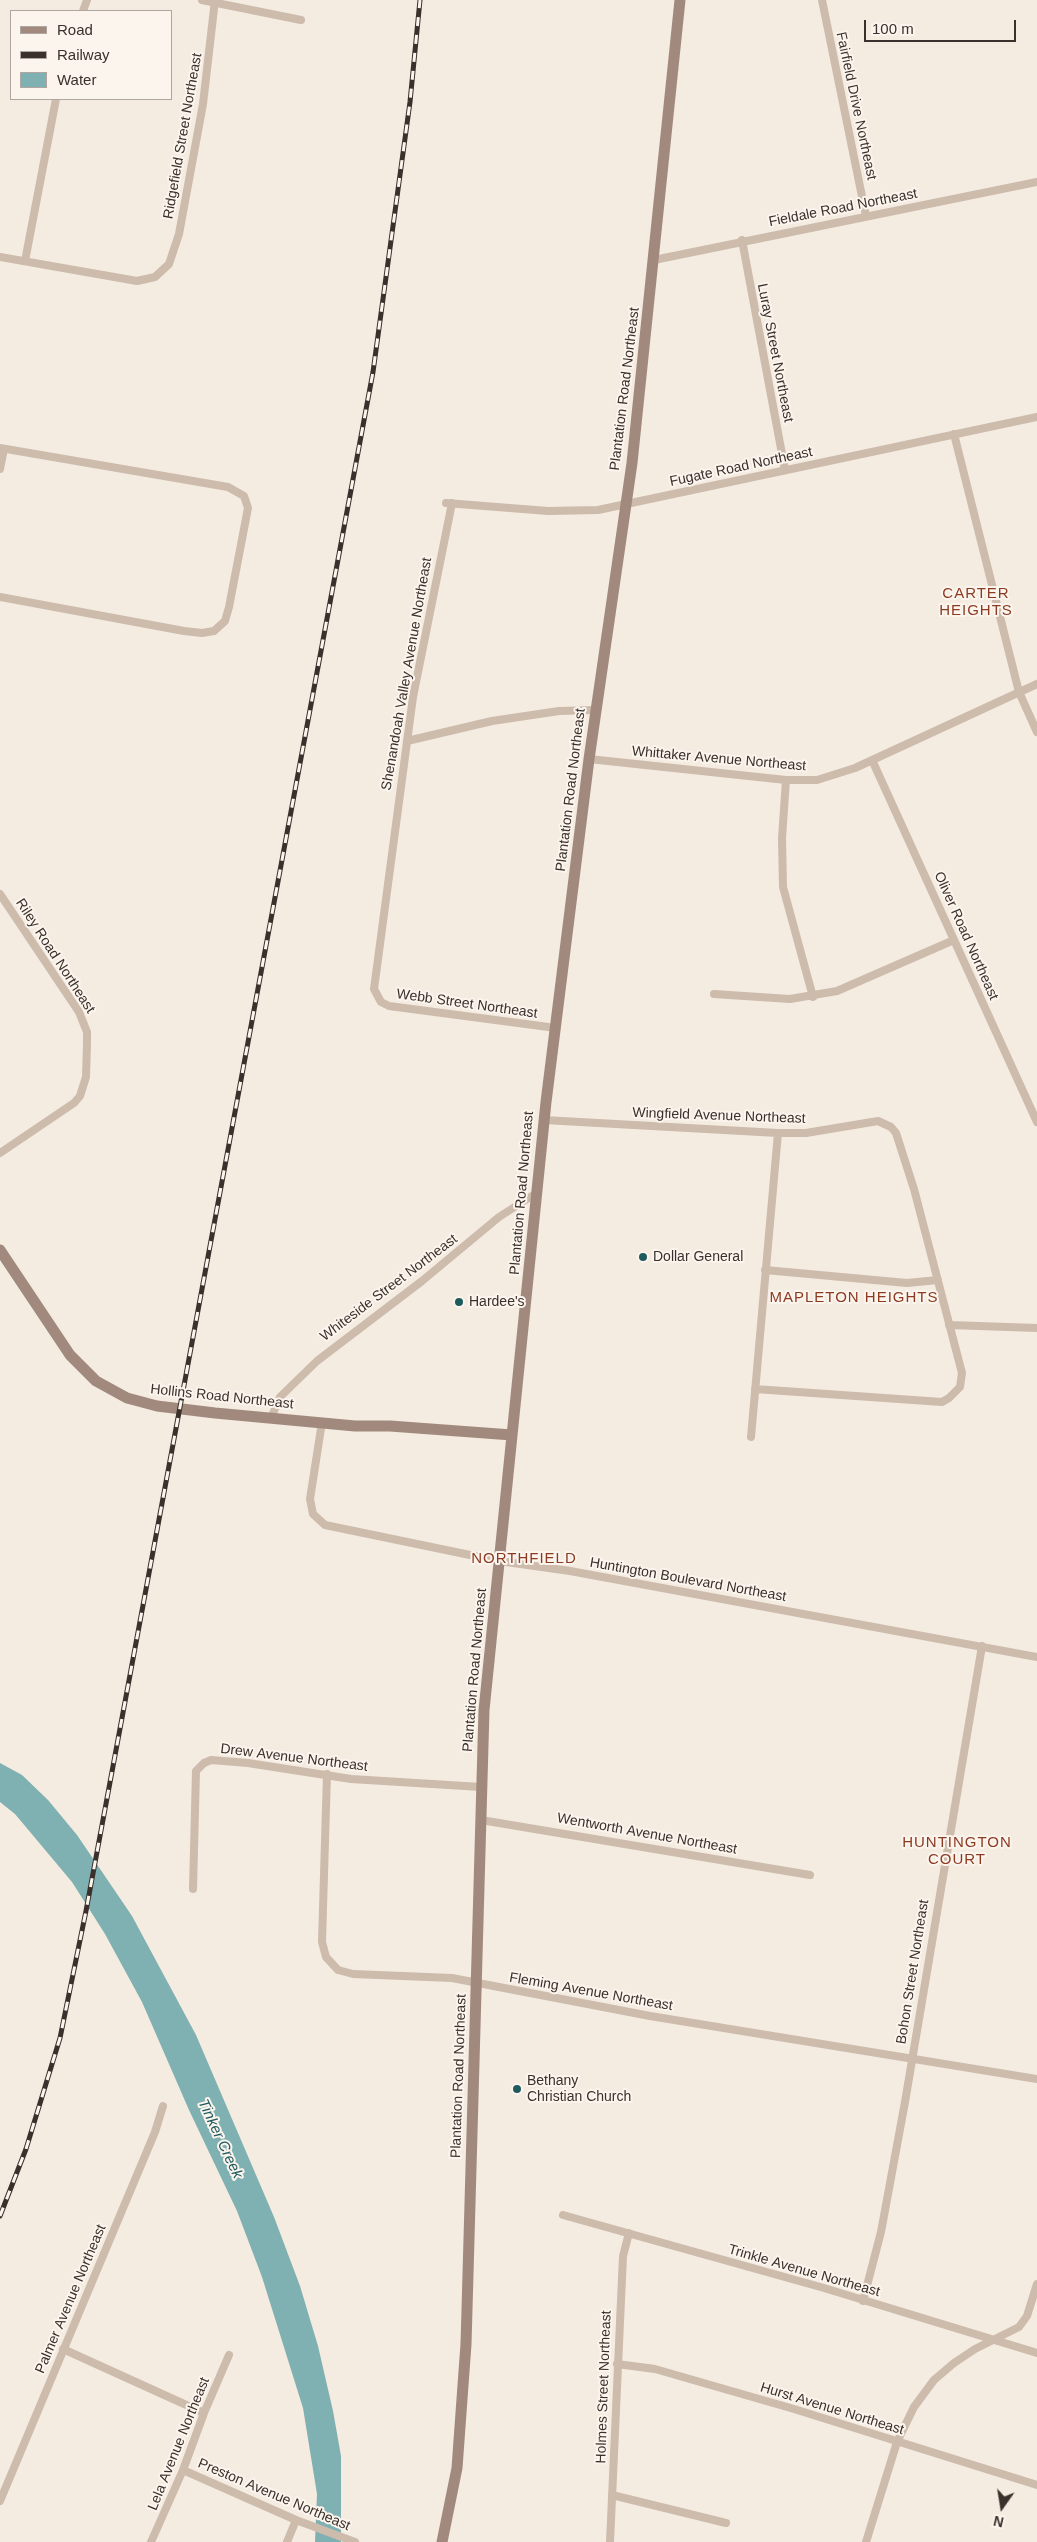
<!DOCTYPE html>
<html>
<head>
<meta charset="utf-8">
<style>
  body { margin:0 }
  #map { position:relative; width:1037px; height:2542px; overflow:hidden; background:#f4ebe1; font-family:Arial,sans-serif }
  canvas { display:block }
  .legend { position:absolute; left:10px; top:10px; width:162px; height:90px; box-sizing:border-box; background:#fbf5ee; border:1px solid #aea6a0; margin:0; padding:6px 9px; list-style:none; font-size:15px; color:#3b302b }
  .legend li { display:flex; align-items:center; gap:10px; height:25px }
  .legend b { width:25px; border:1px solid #aea6a0 }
  .north { position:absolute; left:977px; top:2482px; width:50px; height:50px; -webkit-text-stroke:4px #fbf5ee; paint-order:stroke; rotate:193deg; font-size:14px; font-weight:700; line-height:20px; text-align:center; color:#3b302b }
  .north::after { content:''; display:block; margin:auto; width:18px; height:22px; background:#3b302b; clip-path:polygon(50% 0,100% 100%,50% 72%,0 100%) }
  .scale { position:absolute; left:864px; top:20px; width:152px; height:22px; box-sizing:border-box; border:2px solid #3b302b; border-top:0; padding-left:6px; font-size:15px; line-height:18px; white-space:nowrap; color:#3b302b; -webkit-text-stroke:4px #fbf5ee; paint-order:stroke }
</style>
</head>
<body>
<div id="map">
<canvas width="1037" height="2542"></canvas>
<ul class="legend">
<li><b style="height:6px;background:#a18a7d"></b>Road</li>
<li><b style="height:6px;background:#3b302b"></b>Railway</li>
<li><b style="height:14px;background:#7fb0b2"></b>Water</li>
</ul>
<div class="north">N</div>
<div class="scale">100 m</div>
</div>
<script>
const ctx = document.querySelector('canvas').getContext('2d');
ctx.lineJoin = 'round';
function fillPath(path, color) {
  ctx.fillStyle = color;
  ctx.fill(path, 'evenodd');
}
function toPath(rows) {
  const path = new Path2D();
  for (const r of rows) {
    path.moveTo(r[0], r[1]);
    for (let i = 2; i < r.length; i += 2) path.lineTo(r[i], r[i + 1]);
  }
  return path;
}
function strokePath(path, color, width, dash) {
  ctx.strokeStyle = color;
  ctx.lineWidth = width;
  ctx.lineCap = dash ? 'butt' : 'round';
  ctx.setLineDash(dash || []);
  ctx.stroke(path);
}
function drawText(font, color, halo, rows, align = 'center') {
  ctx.font = font + ' Arial,sans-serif';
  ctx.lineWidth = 4;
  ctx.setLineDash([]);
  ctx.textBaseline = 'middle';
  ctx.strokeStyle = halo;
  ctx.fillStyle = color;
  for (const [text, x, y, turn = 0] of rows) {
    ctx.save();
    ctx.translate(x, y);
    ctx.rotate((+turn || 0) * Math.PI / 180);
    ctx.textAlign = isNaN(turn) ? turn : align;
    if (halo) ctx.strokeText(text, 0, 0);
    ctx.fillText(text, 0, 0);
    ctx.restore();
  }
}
const water = toPath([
  [0,1763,22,1775,48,1800,77,1835,132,1916,196,2035,274,2217,300,2286,318,2346,333,2411,341,2456,341,2542,315,2542,317,2494,303,2408,262,2277,237,2211,189,2110,142,2002,105,1934,72,1882,15,1814,0,1802]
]);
const street = toPath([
  [202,0,301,20],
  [822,0,866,216],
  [83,11,87,0],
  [742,240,785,470],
  [0,257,137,281,155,277,169,264,179,234,203,104,215,0],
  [654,260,1037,182],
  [25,261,56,99],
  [954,434,1019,692,1037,732],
  [0,448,228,487,244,496,248,508,229,607,225,621,214,631,202,633,184,631,0,597],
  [0,469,4,449],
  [446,503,548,511,598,510,1037,417],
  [452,503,413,697,374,989,381,1002,389,1006,556,1028],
  [407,741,492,721,559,711,596,710],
  [589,759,786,780,817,780,855,768,1037,684],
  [872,760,1037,1122],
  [786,780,782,838,783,887,813,997],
  [0,894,79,1012,87,1032,87,1043,86,1077,80,1096,74,1103,0,1153],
  [714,994,790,999,837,991,954,940],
  [544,1120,778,1133,806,1133,878,1121,891,1127,896,1133,914,1189,962,1373,960,1387,949,1398,942,1402,755,1389],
  [765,1270,907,1283,938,1280],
  [949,1325,1037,1328],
  [271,1418,280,1397,317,1361,422,1281,499,1217,538,1192],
  [322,1422,310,1499,313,1514,325,1525,499,1561,570,1571,1037,1657],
  [751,1437,778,1133],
  [327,1774,322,1942,326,1957,338,1970,353,1974,452,1978,650,2016,1037,2079],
  [481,1820,810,1875],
  [193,1889,196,1771,204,1763,211,1760,248,1763,351,1779,481,1787],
  [563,2215,824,2288,1037,2353],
  [863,2301,881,2232,905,2102,982,1646],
  [63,2349,204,2413],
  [617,2364,655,2369,794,2409,1037,2485],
  [183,2470,296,2520,355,2542],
  [612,2495,726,2523],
  [0,2501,155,2132,163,2106],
  [151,2542,183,2470,204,2413,229,2355],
  [287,2542,296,2520],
  [610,2542,623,2256,629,2233],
  [866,2542,897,2442,914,2407,934,2380,954,2363,975,2349,1019,2327,1027,2316,1037,2284]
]);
const secondary = toPath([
  [0,1250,70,1355,96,1381,127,1398,157,1406,215,1413,355,1426,390,1426,512,1435],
  [442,2542,457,2468,466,2344,484,1710,546,1102,589,759,632,463,680,0]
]);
const rail = toPath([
  [0,2216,26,2149,60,2038,86,1911,373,372,410,102,420,0]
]);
const markers = [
  [643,1257,5,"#1f5a5e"],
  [459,1302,5,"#1f5a5e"],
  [517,2089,5,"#1f5a5e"]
];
const streetNames = [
  ["Fairfield Drive Northeast",856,106,78],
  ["Ridgefield Street Northeast",183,136,-80],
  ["Fieldale Road Northeast",843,208,-11],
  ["Luray Street Northeast",775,353,79],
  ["Plantation Road Northeast",625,389,-83],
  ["Fugate Road Northeast",741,467,-12],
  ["Shenandoah Valley Avenue Northeast",407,674,-80],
  ["Whittaker Avenue Northeast",719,759,5],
  ["Plantation Road Northeast",571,790,-83],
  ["Oliver Road Northeast",966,936,66],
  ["Riley Road Northeast",55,956,57],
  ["Webb Street Northeast",467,1004,8],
  ["Wingfield Avenue Northeast",719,1116,2],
  ["Plantation Road Northeast",522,1193,-85],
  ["Whiteside Street Northeast",389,1288,-37],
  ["Hollins Road Northeast",222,1397,6],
  ["Huntington Boulevard Northeast",688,1580,10],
  ["Plantation Road Northeast",475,1670,-85],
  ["Drew Avenue Northeast",294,1758,7],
  ["Wentworth Avenue Northeast",647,1834,10],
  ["Bohon Street Northeast",913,1972,-81],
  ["Fleming Avenue Northeast",591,1992,10],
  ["Plantation Road Northeast",459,2076,-88],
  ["Trinkle Avenue Northeast",804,2271,16],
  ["Palmer Avenue Northeast",71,2299,-67],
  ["Holmes Street Northeast",604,2387,-88],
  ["Hurst Avenue Northeast",832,2409,17],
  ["Lela Avenue Northeast",179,2444,-68],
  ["Preston Avenue Northeast",274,2495,23]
];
const poiNames = [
  ["Dollar General",653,1257],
  ["Hardee's",469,1302],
  ["Bethany",527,2081],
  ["Christian Church",527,2097]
];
const neighbourhoodNames = [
  ["CARTER",976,594],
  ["HEIGHTS",976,611],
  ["MAPLETON HEIGHTS",854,1298],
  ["NORTHFIELD",524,1559],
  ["HUNTINGTON",957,1843],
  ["COURT",957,1860]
];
const waterNames = [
  ["Tinker Creek",220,2139,65]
];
fillPath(water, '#7fb0b2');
strokePath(street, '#cdbbac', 8);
strokePath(secondary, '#a18a7d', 11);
strokePath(rail, '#3b302b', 5);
strokePath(rail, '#fbf5ee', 3, [9]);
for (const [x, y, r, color] of markers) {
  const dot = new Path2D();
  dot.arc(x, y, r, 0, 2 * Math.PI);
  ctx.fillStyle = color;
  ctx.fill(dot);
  strokePath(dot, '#fbf5ee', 2);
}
drawText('14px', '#3b302b', '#fbf5ee', streetNames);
drawText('14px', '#3b302b', '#fbf5ee', poiNames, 'left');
ctx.letterSpacing = '1px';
drawText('15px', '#8c3b22', '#fbf5ee', neighbourhoodNames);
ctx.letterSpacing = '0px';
drawText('italic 15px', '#1f5a5e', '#fbf5ee', waterNames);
</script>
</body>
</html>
